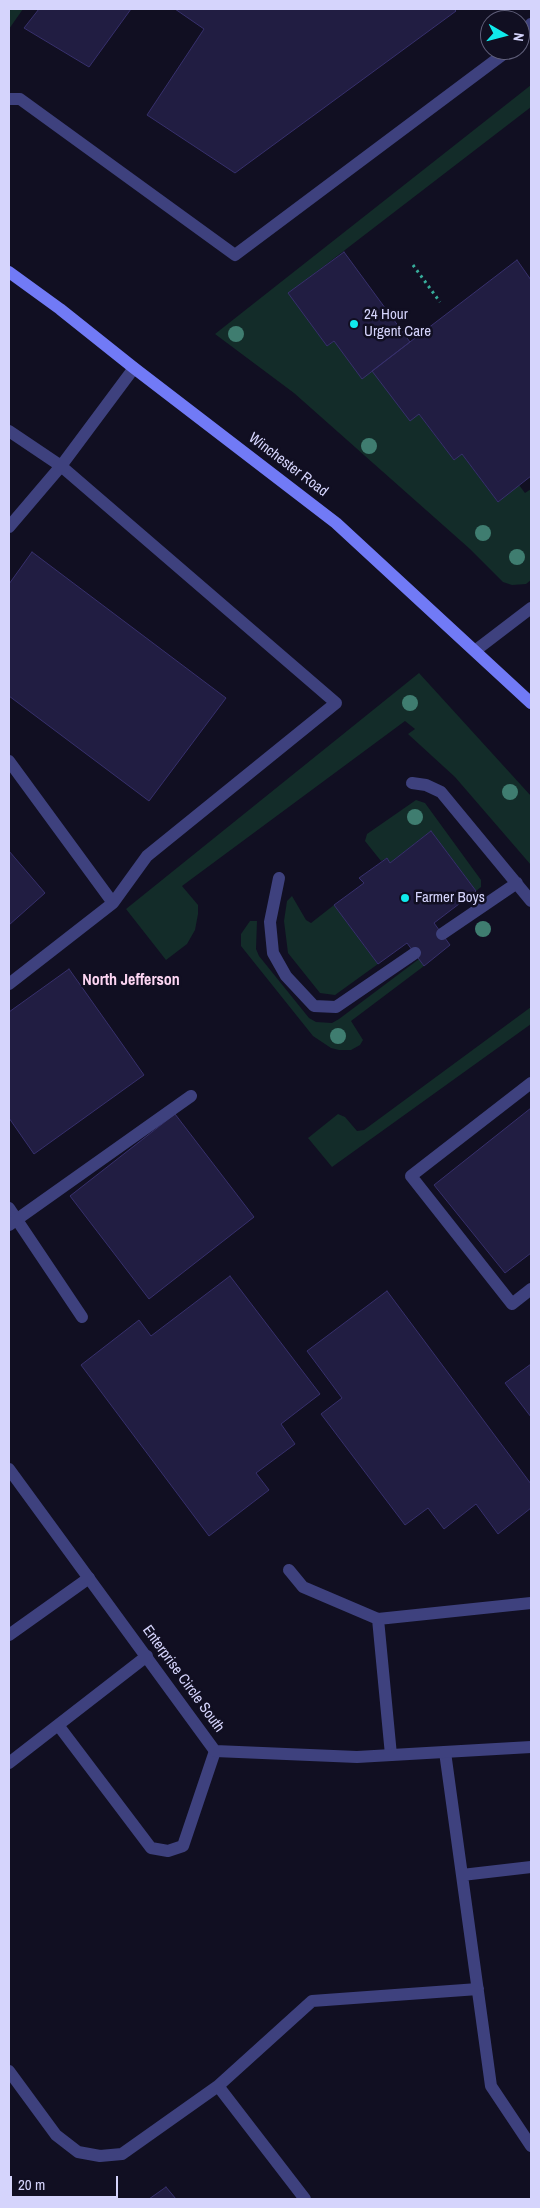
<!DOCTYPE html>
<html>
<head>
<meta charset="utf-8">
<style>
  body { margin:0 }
  #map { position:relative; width:540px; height:2208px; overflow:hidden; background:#110f22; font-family:"Archivo Narrow",sans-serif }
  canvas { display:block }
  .frame { position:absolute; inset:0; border:10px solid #d5d4fc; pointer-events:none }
  .north { position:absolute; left:480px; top:10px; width:50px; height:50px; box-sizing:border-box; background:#110f22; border:1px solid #5f5e79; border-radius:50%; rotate:98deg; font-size:14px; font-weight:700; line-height:20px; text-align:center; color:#d5d4fc }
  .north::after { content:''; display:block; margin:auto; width:18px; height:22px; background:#10eaec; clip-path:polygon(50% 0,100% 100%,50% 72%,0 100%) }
  .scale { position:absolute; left:10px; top:2176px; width:108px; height:22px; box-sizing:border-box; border:2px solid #d5d4fc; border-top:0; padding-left:6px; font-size:15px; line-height:18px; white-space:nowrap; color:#d5d4fc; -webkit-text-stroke:4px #110f22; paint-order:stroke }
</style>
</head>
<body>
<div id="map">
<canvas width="540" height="2208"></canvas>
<div class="frame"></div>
<div class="north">N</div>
<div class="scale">20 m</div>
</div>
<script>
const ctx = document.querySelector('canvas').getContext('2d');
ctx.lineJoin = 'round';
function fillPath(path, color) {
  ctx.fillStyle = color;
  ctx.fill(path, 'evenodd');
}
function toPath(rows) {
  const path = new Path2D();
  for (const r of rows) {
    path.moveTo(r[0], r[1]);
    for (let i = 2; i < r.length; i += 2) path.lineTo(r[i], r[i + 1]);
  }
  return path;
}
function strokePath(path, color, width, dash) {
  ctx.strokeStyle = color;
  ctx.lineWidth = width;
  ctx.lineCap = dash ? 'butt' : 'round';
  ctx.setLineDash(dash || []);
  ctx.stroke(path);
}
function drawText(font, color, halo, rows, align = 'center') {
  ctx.font = font + ' "Archivo Narrow",sans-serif';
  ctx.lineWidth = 5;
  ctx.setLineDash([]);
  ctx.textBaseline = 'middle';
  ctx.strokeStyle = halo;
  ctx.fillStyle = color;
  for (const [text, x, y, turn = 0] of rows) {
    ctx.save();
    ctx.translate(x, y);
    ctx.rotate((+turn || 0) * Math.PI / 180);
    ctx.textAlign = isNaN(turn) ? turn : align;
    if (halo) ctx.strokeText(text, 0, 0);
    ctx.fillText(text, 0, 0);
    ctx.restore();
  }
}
const green = toPath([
  [11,9,23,9,9,29,9,12],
  [531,85,531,107,289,293,327,346,334,341,372,371,419,414,454,460,462,454,498,502,519,485,525,493,531,489,531,580,526,584,512,585,503,582,470,549,294,393,215,334],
  [419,673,531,796,531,865,455,777,408,734,415,729,405,721,182,886,198,905,198,914,195,930,187,944,166,960,126,909],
  [416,800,425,803,481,880,481,887,476,891,431,831,390,863,387,858,381,861,365,841,367,834],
  [292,896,306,920,311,923,334,905,378,964,335,995,320,993,288,953,284,921,287,901],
  [250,921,257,921,256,949,259,956,309,1018,316,1022,332,1023,339,1019,419,959,424,966,351,1021,363,1040,360,1045,351,1050,339,1050,331,1048,313,1036,241,946,241,934],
  [531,1007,531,1024,332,1167,308,1138,338,1114,345,1117,357,1131,364,1130]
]);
const building = toPath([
  [39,9,131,9,89,67,24,28,39,9],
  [175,9,454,9,456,11,235,173,147,115,204,29,175,9],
  [344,252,410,342,362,379,334,341,327,346,288,293,344,252],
  [517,260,531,280,531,476,498,502,462,454,454,460,419,414,410,421,372,371,517,260],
  [32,552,226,698,149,801,9,696,9,584,32,552],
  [431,831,476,891,434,923,450,945,424,966,407,943,378,964,334,905,364,883,359,878,387,858,390,863,431,831],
  [9,851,45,893,9,925,9,851],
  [69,969,144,1075,34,1154,9,1118,9,1012,69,969],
  [531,1108,531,1253,505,1273,434,1185,531,1108],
  [175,1114,254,1217,149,1299,70,1196,175,1114],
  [230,1276,320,1394,281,1424,295,1444,256,1473,269,1490,209,1536,81,1365,139,1320,151,1336,230,1276],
  [387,1291,531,1484,531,1508,498,1534,476,1504,444,1529,428,1508,405,1525,321,1414,342,1398,307,1351,387,1291],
  [531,1364,531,1417,505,1383,531,1364],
  [166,2187,176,2199,149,2199,166,2187]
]);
const path = toPath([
  [413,265,440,302]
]);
const service = toPath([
  [520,40,531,24],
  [9,99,20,99,235,255,509,50],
  [9,431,61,466,336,703,147,856,113,903],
  [9,527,61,466,134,368],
  [476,650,531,608],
  [9,761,113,903,9,984],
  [412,783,426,785,441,792,531,901],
  [279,878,270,922,273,953,286,976,314,1006,336,1007,415,953],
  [442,934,517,883],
  [531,1083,411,1176,512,1304,531,1289],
  [9,1208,82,1317],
  [289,1570,303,1587,378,1619],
  [9,1635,89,1578],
  [58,1725,151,1848,168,1851,183,1846,215,1751],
  [445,1752,491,2086,531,2146],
  [391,1755,378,1619,531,1603],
  [9,1763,147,1656],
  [462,1875,531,1867],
  [9,2071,56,2135,78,2152,100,2156,122,2154,218,2086],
  [305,2199,218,2086,312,2001,478,1989]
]);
const minor = toPath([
  [9,1225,191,1096],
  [9,1469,215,1751,357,1757,531,1747]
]);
const secondary = toPath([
  [9,272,60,309,134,368,336,523,531,703]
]);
const trees = [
  [236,334],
  [369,446],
  [483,533],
  [517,557],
  [410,703],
  [510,792],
  [415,817],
  [483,929],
  [338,1036]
];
const markers = [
  [354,324,5,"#10eaec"],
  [405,898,5,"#10eaec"]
];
const poiNames = [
  ["24 Hour",364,315],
  ["Urgent Care",364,332],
  ["Farmer Boys",415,898]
];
const streetNames = [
  ["Winchester Road",288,465,37],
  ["Enterprise Circle South",183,1679,54]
];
const neighbourhoodNames = [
  ["North Jefferson",131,981]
];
fillPath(green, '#132c29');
fillPath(building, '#211d42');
strokePath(building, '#37306c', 1);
strokePath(path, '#37ad9b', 3, [2.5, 4]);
strokePath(service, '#3e417e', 12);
strokePath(minor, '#3e417e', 12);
strokePath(secondary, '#717af6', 12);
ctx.fillStyle = '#3f7d70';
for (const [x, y] of trees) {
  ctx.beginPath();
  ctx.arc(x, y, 8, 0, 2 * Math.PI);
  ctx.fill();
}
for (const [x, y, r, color] of markers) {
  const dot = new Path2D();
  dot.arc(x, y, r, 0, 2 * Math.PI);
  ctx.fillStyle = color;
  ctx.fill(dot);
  strokePath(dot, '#110f22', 2);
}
drawText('15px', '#d5d4fc', '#110f22', poiNames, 'left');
drawText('15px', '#d5d4fc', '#110f22', streetNames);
drawText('bold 16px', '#fcd5f2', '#110f22', neighbourhoodNames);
</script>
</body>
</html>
